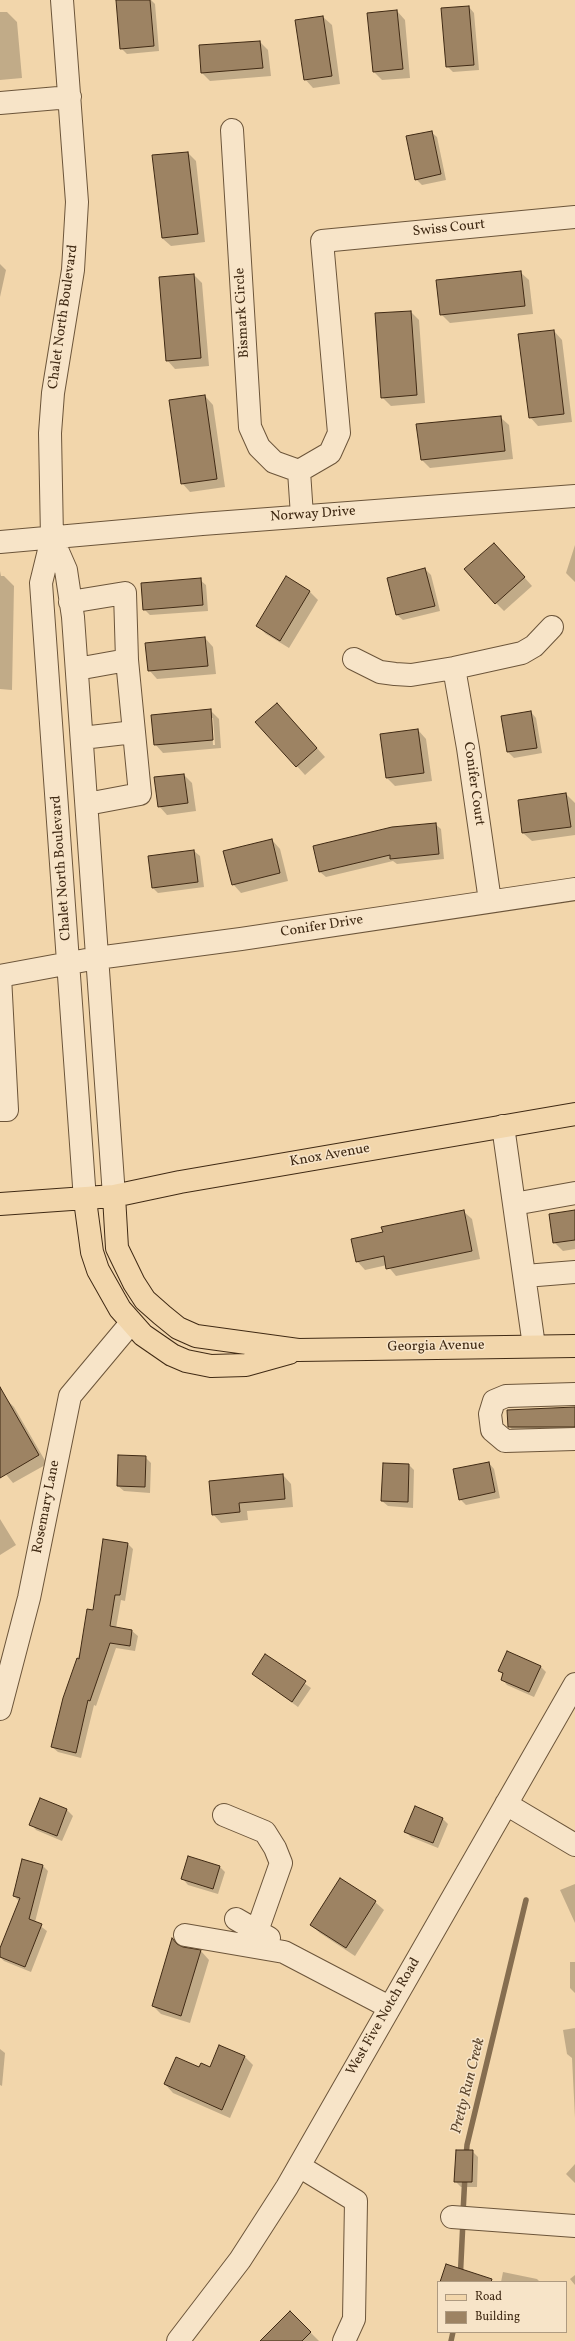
<!DOCTYPE html>
<html>
<head>
<meta charset="utf-8">
<style>
  body { margin:0 }
  #map { position:relative; width:575px; height:2341px; overflow:hidden; background:#f2d6ab; font-family:Vollkorn,serif }
  canvas { display:block }
  .legend { position:absolute; left:437px; top:2281px; width:130px; height:52px; box-sizing:border-box; background:#f7e4c8; border:1px solid #ae9a80; margin:0; padding:5px 7px; list-style:none; font-size:12px; color:#402a14 }
  .legend li { display:flex; align-items:center; gap:8px; height:20px }
  .legend b { width:20px; border:1px solid #ae9a80 }
</style>
</head>
<body>
<div id="map">
<canvas width="575" height="2341"></canvas>
<ul class="legend">
<li><b style="height:5px;background:#f2d6ab"></b>Road</li>
<li><b style="height:11px;background:#9d8363"></b>Building</li>
</ul>
</div>
<script>
const ctx = document.querySelector('canvas').getContext('2d');
ctx.lineJoin = 'round';
function fillPath(path, color) {
  ctx.fillStyle = color;
  ctx.fill(path, 'evenodd');
}
function toPath(rows) {
  const path = new Path2D();
  for (const r of rows) {
    path.moveTo(r[0], r[1]);
    for (let i = 2; i < r.length; i += 2) path.lineTo(r[i], r[i + 1]);
  }
  return path;
}
function strokePath(path, color, width, dash) {
  ctx.strokeStyle = color;
  ctx.lineWidth = width;
  ctx.lineCap = dash ? 'butt' : 'round';
  ctx.setLineDash(dash || []);
  ctx.stroke(path);
}
function drawText(font, color, halo, rows, align = 'center') {
  ctx.font = font + ' Vollkorn,serif';
  ctx.lineWidth = 3;
  ctx.setLineDash([]);
  ctx.textBaseline = 'middle';
  ctx.strokeStyle = halo;
  ctx.fillStyle = color;
  for (const [text, x, y, turn = 0] of rows) {
    ctx.save();
    ctx.translate(x, y);
    ctx.rotate((+turn || 0) * Math.PI / 180);
    ctx.textAlign = isNaN(turn) ? turn : align;
    if (halo) ctx.strokeText(text, 0, 0);
    ctx.fillText(text, 0, 0);
    ctx.restore();
  }
}
const shadow = toPath([
  [130,0,151,0,155,4,159,51,127,54,121,48],
  [469,7,474,13,479,70,453,72,447,66],
  [397,11,405,20,410,78,382,80,374,72],
  [0,12,7,12,17,22,22,78,0,80],
  [323,17,332,25,340,84,313,88,305,79],
  [260,42,268,50,271,76,210,81,202,73],
  [431,132,437,137,446,180,422,185,416,179],
  [188,153,196,161,205,242,171,246,162,238],
  [0,264,6,270,0,297],
  [520,272,529,280,533,314,450,323,441,314],
  [194,275,202,283,209,366,175,369,167,360],
  [411,312,419,320,425,403,391,406,382,397],
  [554,331,562,340,572,422,538,426,530,417],
  [205,396,213,405,225,487,190,492,182,483],
  [500,417,509,425,513,459,430,468,421,459],
  [575,545,575,582,566,573],
  [502,552,532,586,504,611,496,603],
  [425,569,431,575,440,611,403,620,397,615],
  [0,571,1,576,4,576,14,586,12,690,0,689,0,707],
  [286,578,310,592,318,600,289,648,266,634,257,625],
  [200,580,206,585,208,611,150,615,144,609],
  [205,638,213,647,216,674,157,679,149,670],
  [210,710,219,719,221,748,163,753,155,744],
  [211,718,213,718,215,745,213,745],
  [285,712,325,757,305,775,257,722],
  [531,712,536,718,542,753,514,758,508,752,503,717],
  [418,730,426,739,432,781,395,786,387,778],
  [184,775,192,783,196,811,167,815,159,806],
  [566,794,575,803,575,835,532,841,523,833,519,801],
  [435,824,441,829,444,859,397,864,393,861,326,877,320,872],
  [272,840,280,849,288,881,241,893,233,884],
  [194,851,200,856,204,887,158,893,153,888],
  [463,1211,472,1219,480,1259,396,1276,387,1265,365,1270,357,1261,384,1233],
  [575,1211,575,1249,563,1251,554,1242],
  [6,1399,14,1407,47,1464,13,1483,0,1467,0,1402],
  [575,1407,575,1435,517,1435,509,1426,508,1411],
  [145,1457,151,1463,150,1493,124,1491,118,1486],
  [489,1463,494,1469,500,1498,466,1505,460,1499],
  [409,1465,414,1470,413,1508,388,1506,382,1501],
  [283,1475,291,1484,293,1507,247,1511,248,1520,221,1523,213,1514],
  [0,1519,16,1545,0,1555],
  [127,1543,133,1549,125,1601,121,1600,116,1628,132,1631,138,1636,135,1651,116,1648,96,1706,94,1705,81,1758,58,1752,52,1747,64,1698,94,1611],
  [265,1655,311,1688,298,1707,253,1674],
  [540,1666,546,1672,534,1697,507,1685,502,1679,504,1675,500,1671],
  [41,1799,67,1810,73,1816,62,1841,36,1830,31,1824],
  [442,1818,448,1824,438,1848,411,1837,405,1831],
  [43,1866,48,1871,35,1922,47,1931,31,1972,4,1961,0,1957,0,1951,20,1902,14,1896],
  [219,1866,225,1872,218,1894,188,1885,183,1879],
  [575,1884,575,1923,560,1890],
  [375,1902,384,1910,355,1956,320,1933,311,1925],
  [173,1940,182,1948,201,1951,209,1960,190,2023,161,2014,153,2006],
  [570,1962,575,1962,575,1993,570,1988],
  [575,2028,575,2118,572,2058,567,2054,563,2030],
  [220,2046,245,2057,253,2065,230,2118,173,2093,165,2084,200,2069,210,2068],
  [0,2049,5,2053,2,2086,0,2085],
  [472,2151,478,2157,477,2187,461,2187,455,2181],
  [575,2164,575,2183,566,2174],
  [503,2272,537,2279,540,2282,501,2282],
  [575,2275,575,2285,570,2279],
  [290,2312,319,2341,262,2341]
]);
const stream = toPath([
  [466,2157,467,2145,526,1900],
  [463,2213,465,2175],
  [460,2282,463,2221],
  [451,2341,453,2332]
]);
const building = toPath([
  [116,0,150,0,154,46,120,49,116,0],
  [469,6,474,65,446,67,441,8,469,6],
  [397,10,403,69,373,72,367,13,397,10],
  [323,16,332,76,304,80,295,20,323,16],
  [260,41,263,68,201,73,199,45,260,41],
  [432,131,441,174,415,180,406,136,432,131],
  [188,152,198,234,162,238,152,155,188,152],
  [521,271,525,306,440,315,436,280,521,271],
  [194,274,201,358,166,361,159,277,194,274],
  [411,311,417,395,381,398,375,313,411,311],
  [554,330,564,414,529,418,518,334,554,330],
  [205,395,217,479,181,484,169,400,205,395],
  [501,416,505,451,421,460,416,424,501,416],
  [494,543,525,577,495,604,464,569,494,543],
  [425,568,435,606,396,615,387,578,425,568],
  [286,576,310,591,280,641,256,626,286,576],
  [201,578,203,605,143,610,141,583,201,578],
  [205,637,208,666,148,671,145,643,205,637],
  [277,703,317,748,296,767,255,722,277,703],
  [211,709,213,740,154,745,151,715,211,709],
  [531,711,537,748,507,752,501,716,531,711],
  [418,729,424,773,386,778,380,734,418,729],
  [184,774,188,803,158,807,154,777,184,774],
  [566,793,571,827,522,833,518,800,566,793],
  [436,823,439,854,390,859,390,855,319,872,313,846,392,827,436,823],
  [272,839,280,873,232,885,223,851,272,839],
  [194,850,198,882,152,888,148,856,194,850],
  [464,1210,472,1251,386,1269,384,1256,356,1262,351,1239,383,1232,381,1227,464,1210],
  [575,1210,575,1240,553,1243,549,1214,575,1210],
  [0,1387,39,1455,0,1478,0,1387],
  [575,1407,575,1427,508,1427,507,1410,575,1407],
  [118,1455,146,1456,145,1487,117,1486,118,1455],
  [489,1462,495,1492,459,1500,453,1469,489,1462],
  [383,1463,409,1464,408,1502,381,1501,383,1463],
  [283,1474,285,1499,239,1503,240,1512,212,1515,209,1481,283,1474],
  [103,1539,128,1543,120,1595,115,1595,110,1626,132,1630,130,1646,110,1643,90,1701,88,1700,76,1753,51,1747,63,1698,77,1658,79,1659,87,1609,93,1610,103,1539],
  [507,1651,541,1666,529,1692,501,1680,503,1673,498,1671,507,1651],
  [265,1654,306,1681,292,1702,252,1674,265,1654],
  [40,1798,67,1809,57,1836,29,1825,40,1798],
  [415,1806,443,1818,433,1843,404,1832,415,1806],
  [188,1856,220,1866,213,1889,181,1879,188,1856],
  [22,1859,43,1865,29,1919,42,1924,25,1967,0,1957,0,1948,20,1898,13,1896,22,1859],
  [340,1878,376,1901,346,1948,310,1925,340,1878],
  [172,1938,177,1944,183,1947,201,1950,181,2016,152,2006,172,1938],
  [219,2045,245,2056,222,2110,164,2084,176,2057,199,2067,201,2063,210,2067,219,2045],
  [456,2150,473,2150,472,2182,454,2182,456,2150],
  [446,2264,492,2279,491,2282,440,2282,446,2264],
  [290,2311,311,2332,302,2341,260,2341,290,2311]
]);
const minor = toPath([
  [62,0,77,202,73,270,53,393,50,433,52,538,41,583,85,1200],
  [0,103,70,97],
  [232,130,250,427,259,447,274,462,299,471],
  [302,516,299,471,330,453,339,433,322,241,575,217],
  [52,538,66,570,73,617,114,1196],
  [0,542,202,524,575,496],
  [70,602,125,593,127,660],
  [354,659,380,672,395,674,411,675,454,668,522,653,534,646,552,627],
  [454,668,468,748,490,901],
  [77,669,127,660,140,794,87,804],
  [82,738,134,732],
  [0,1110,7,1110,0,976,97,958,241,939,575,889],
  [503,1126,534,1346],
  [514,1204,575,1193],
  [525,1276,575,1272],
  [575,1394,506,1396,494,1401,490,1414,492,1430,505,1441,575,1439],
  [0,1709,29,1598,70,1396,131,1323],
  [506,1804,575,1845],
  [224,1815,265,1832,275,1848,281,1863,257,1931],
  [236,1919,269,1938],
  [185,1935,284,1952,389,2007],
  [299,2166,356,2201,354,2319,344,2341],
  [452,2217,575,2226],
  [178,2341,240,2260,287,2187,575,1684]
]);
const major = toPath([
  [114,1196,117,1248,134,1283,145,1300,162,1315,178,1328,196,1336,298,1350,575,1346],
  [85,1200,92,1252,98,1270,120,1309,143,1335,172,1355,186,1361,211,1366,246,1365,289,1353],
  [0,1204,114,1196,180,1182,575,1114]
]);
const streetNames = [
  ["Swiss Court",449,229,-6],
  ["Bismark Circle",243,313,-93],
  ["Chalet North Boulevard",64,317,-82],
  ["Norway Drive",313,515,-4],
  ["Conifer Court",473,784,82],
  ["Chalet North Boulevard",62,868,-94],
  ["Conifer Drive",322,927,-9],
  ["Knox Avenue",330,1156,-10],
  ["Georgia Avenue",436,1347,-1],
  ["Rosemary Lane",47,1507,-79],
  ["West Five Notch Road",384,2017,-60]
];
const waterNames = [
  ["Pretty Run Creek",469,2086,-76]
];
fillPath(shadow, '#0003');
strokePath(stream, '#866e50', 5.5);
fillPath(building, '#9d8363');
strokePath(building, '#402a14', 1);
strokePath(minor, '#6c553a', 24);
strokePath(major, '#402a14', 24);
strokePath(minor, '#f7e4c8', 22);
strokePath(major, '#f2d6ab', 22);
drawText('14px', '#402a14', '#f7e4c8', streetNames);
drawText('italic 15px', '#5d462d', '#f7e4c8', waterNames);
</script>
</body>
</html>
